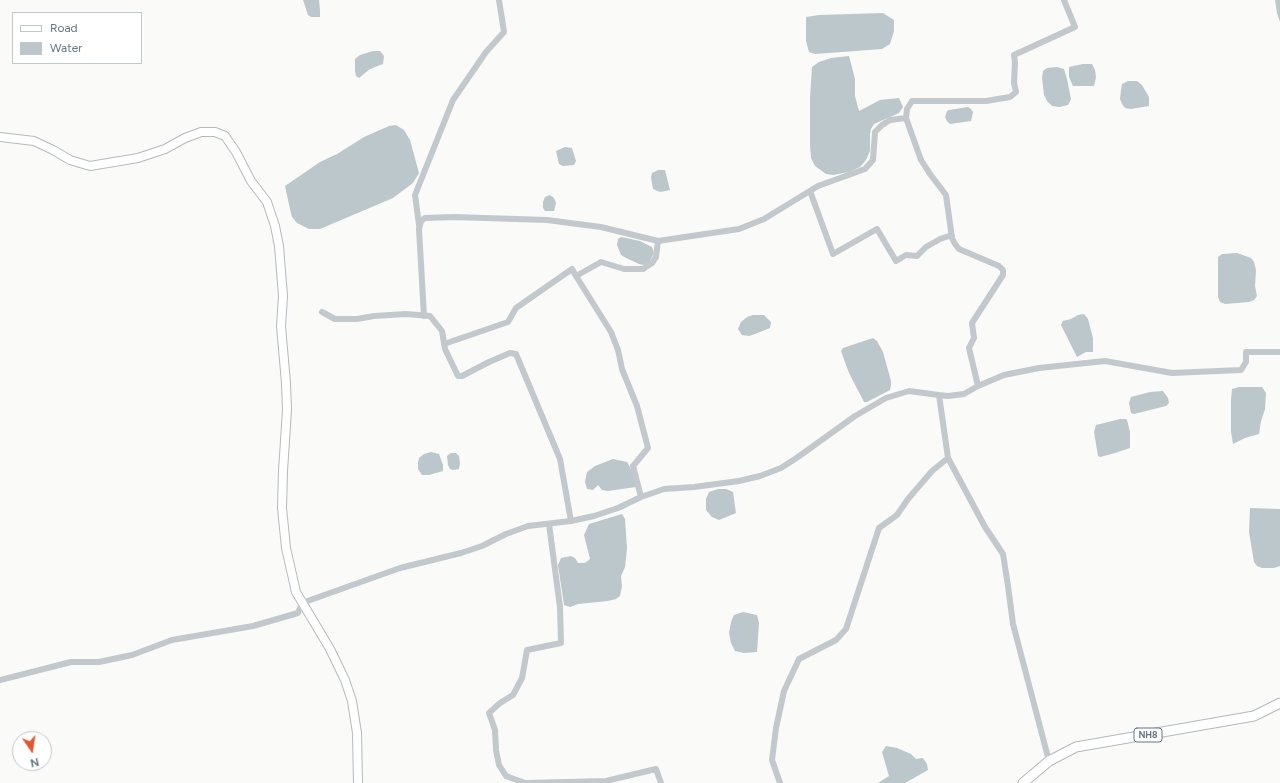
<!DOCTYPE html>
<html>
<head>
<meta charset="utf-8">
<style>
  body { margin:0 }
  #map { position:relative; width:1280px; height:783px; overflow:hidden; background:#fafaf8; font-family:Figtree,sans-serif }
  canvas { display:block }
  .legend { position:absolute; left:12px; top:12px; width:130px; height:52px; box-sizing:border-box; background:#fff; border:1px solid #c1c8cd; margin:0; padding:5px 7px; list-style:none; font-size:12px; color:#657683 }
  .legend li { display:flex; align-items:center; gap:8px; height:20px }
  .legend b { width:20px; border:1px solid #c1c8cd }
  .north { position:absolute; left:12px; top:731px; width:40px; height:40px; box-sizing:border-box; background:#fff; border:1px solid #c1c8cd; border-radius:50%; rotate:167deg; font-size:11px; font-weight:700; line-height:16px; text-align:center; color:#657683 }
  .north::after { content:''; display:block; margin:auto; width:14px; height:18px; background:#e4572e; clip-path:polygon(50% 0,100% 100%,50% 72%,0 100%) }
</style>
</head>
<body>
<div id="map">
<canvas width="1280" height="783"></canvas>
<ul class="legend">
<li><b style="height:5px;background:#fff"></b>Road</li>
<li><b style="height:11px;background:#bbc7cb"></b>Water</li>
</ul>
<div class="north">N</div>
</div>
<script>
const ctx = document.querySelector('canvas').getContext('2d');
ctx.lineJoin = 'round';
function fillPath(path, color) {
  ctx.fillStyle = color;
  ctx.fill(path, 'evenodd');
}
function toPath(rows) {
  const path = new Path2D();
  for (const r of rows) {
    path.moveTo(r[0], r[1]);
    for (let i = 2; i < r.length; i += 2) path.lineTo(r[i], r[i + 1]);
  }
  return path;
}
function strokePath(path, color, width, dash) {
  ctx.strokeStyle = color;
  ctx.lineWidth = width;
  ctx.lineCap = dash ? 'butt' : 'round';
  ctx.setLineDash(dash || []);
  ctx.stroke(path);
}
function drawText(font, color, halo, rows, align = 'center') {
  ctx.font = font + ' Figtree,sans-serif';
  ctx.lineWidth = 4;
  ctx.setLineDash([]);
  ctx.textBaseline = 'middle';
  ctx.strokeStyle = halo;
  ctx.fillStyle = color;
  for (const [text, x, y, turn = 0] of rows) {
    ctx.save();
    ctx.translate(x, y);
    ctx.rotate((+turn || 0) * Math.PI / 180);
    ctx.textAlign = isNaN(turn) ? turn : align;
    if (halo) ctx.strokeText(text, 0, 0);
    ctx.fillText(text, 0, 0);
    ctx.restore();
  }
}
const water = toPath([
  [303,0,319,0,320,10,320,17,311,17,308,15],
  [1275,0,1280,0,1280,22,1277,13],
  [883,13,894,20,894,31,890,44,882,49,815,54,809,52,806,41,806,17,819,15],
  [373,51,380,51,384,56,383,64,370,69,359,78,356,76,355,71,355,59,360,55],
  [849,56,855,79,855,96,859,111,880,100,899,98,903,107,899,113,874,124,871,129,870,134,870,151,866,160,860,167,849,172,833,175,826,174,815,166,811,158,810,145,810,97,812,67,819,62,831,58],
  [1083,64,1092,64,1095,70,1096,77,1094,86,1073,86,1072,84,1069,77,1069,67],
  [1057,67,1064,69,1067,79,1071,99,1068,105,1060,107,1052,106,1047,101,1044,95,1042,78,1043,71,1047,68],
  [1128,81,1137,81,1142,85,1149,97,1149,106,1131,109,1125,108,1122,104,1120,99,1121,90,1122,84],
  [968,107,971,109,973,112,971,121,950,124,947,121,945,117,947,111,949,110],
  [396,125,404,130,410,140,419,173,413,183,393,198,320,229,309,229,297,223,292,217,290,209,285,186,320,162,337,154,364,137,389,126],
  [565,147,572,148,576,161,574,165,563,166,559,164,556,151],
  [658,170,665,170,670,190,660,192,653,189,651,178,652,173],
  [550,195,554,198,556,203,554,211,545,211,543,208,543,202,545,197],
  [621,237,640,241,652,247,654,253,649,262,644,265,639,264,626,258,621,255,617,245,618,239],
  [1237,253,1251,258,1254,262,1256,270,1255,286,1257,296,1254,300,1249,302,1225,304,1220,302,1218,297,1218,257,1222,254],
  [1084,314,1088,319,1093,338,1093,352,1086,352,1077,357,1061,325,1063,321,1071,319,1078,315],
  [753,315,764,315,771,322,770,328,755,334,749,336,742,335,738,329,741,322,747,317],
  [873,338,877,341,883,352,891,381,891,385,890,390,867,402,864,402,849,373,841,351,843,348],
  [1239,387,1262,387,1266,393,1265,409,1261,421,1259,434,1245,438,1233,444,1231,432,1231,399,1232,389],
  [1163,391,1168,398,1169,403,1166,406,1134,414,1131,413,1129,403,1131,397,1150,392],
  [1120,419,1126,419,1127,420,1130,432,1130,448,1115,453,1100,457,1098,456,1094,432,1096,425],
  [431,452,439,454,443,465,443,471,429,475,422,475,418,469,418,463,419,458,424,454],
  [451,453,456,453,459,456,460,463,459,469,453,470,450,469,448,465,447,456],
  [613,459,627,462,633,473,636,487,608,491,602,490,598,485,593,490,587,489,585,482,587,472,595,466],
  [718,489,726,489,733,492,736,513,719,520,712,517,706,510,706,499,709,492],
  [1250,508,1280,509,1280,566,1274,568,1262,568,1257,566,1254,562,1249,532],
  [622,514,625,519,627,548,625,567,621,576,622,586,620,596,616,599,608,601,578,604,570,607,564,605,558,565,561,558,571,556,575,558,578,563,585,563,590,559,584,535,589,524],
  [743,612,757,615,759,623,757,652,744,653,735,651,731,643,729,633,731,622,734,615],
  [886,746,897,748,911,754,916,759,923,758,927,764,928,770,905,783,878,783,889,776,882,752]
]);
const minor = toPath([
  [906,118,907,109,912,101,986,101,1010,97,1016,92,1014,83,1015,62,1014,55,1075,27,1064,0],
  [810,191,833,254,877,229,896,261,906,255,917,256,926,247,940,239,949,236,952,236],
  [419,225,415,195,453,100,486,52,504,32,499,0],
  [322,312,335,319,357,319,374,316,406,314,430,316,442,331,445,349,458,376,462,376,489,362,510,353,516,354,560,459,571,521],
  [424,316,419,229,421,221,425,218,454,217,547,220,601,227,658,241,739,229,764,219,818,186,865,169,873,160,875,132,882,125,890,120,906,118,921,160,930,174,946,195,952,238,955,244,959,249,999,266,1003,270,1003,275,972,323,974,338,969,348,978,386,964,394,948,396,939,395,948,458,932,471,908,499,897,515,879,528,846,629,836,640,799,659,784,691,776,728,772,760,780,783],
  [444,344,508,322,516,308,572,269,576,276],
  [978,386,1004,375,1039,368,1105,361,1172,373,1241,370,1246,362,1246,352,1280,352],
  [948,458,985,527,1003,554,1008,586,1013,624,1049,761],
  [641,497,633,466,648,448,637,406,622,369,618,350,611,332,576,276,601,262,624,269,643,269,652,263,656,257,658,241],
  [549,524,560,607,561,643,527,650,522,678,513,695,500,703,489,713,495,730,496,750,499,765,506,776,525,783,606,781,656,769,661,783],
  [0,680,71,662,99,662,132,655,172,640,253,626,298,613,302,603,400,568,461,553,482,546,506,534,528,526,571,521,594,516,618,508,641,497,664,489,694,487,739,481,760,476,781,468,798,457,855,416,886,398,909,391,939,395]
]);
const major = toPath([
  [0,137,34,141,53,150,70,160,90,166,138,158,165,149,185,138,201,132,215,132,225,136,236,152,251,181,267,202,275,226,279,246,283,296,281,326,286,383,287,410,283,471,282,508,286,548,296,592,330,649,345,680,352,701,357,733,358,783]
]);
const highway = toPath([
  [1023,783,1049,761,1076,747,1254,716,1280,703]
]);
const shields = [
  [1148,735,28]
];
const shieldNames = [
  ["NH8",1148,735]
];
fillPath(water, '#bbc7cb');
strokePath(major, '#b5babe', 10);
strokePath(highway, '#b4b9bd', 11);
strokePath(minor, '#c3c8cc', 6);
strokePath(major, '#fff', 8);
strokePath(highway, '#fff', 9);
for (const [x, y, w] of shields) {
  const box = new Path2D();
  box.roundRect(x - w / 2, y - 7, w, 14, 3);
  ctx.fillStyle = '#fff';
  ctx.fill(box);
  strokePath(box, '#657683', 1);
}
drawText('bold 9px', '#657683', null, shieldNames);
</script>
</body>
</html>
